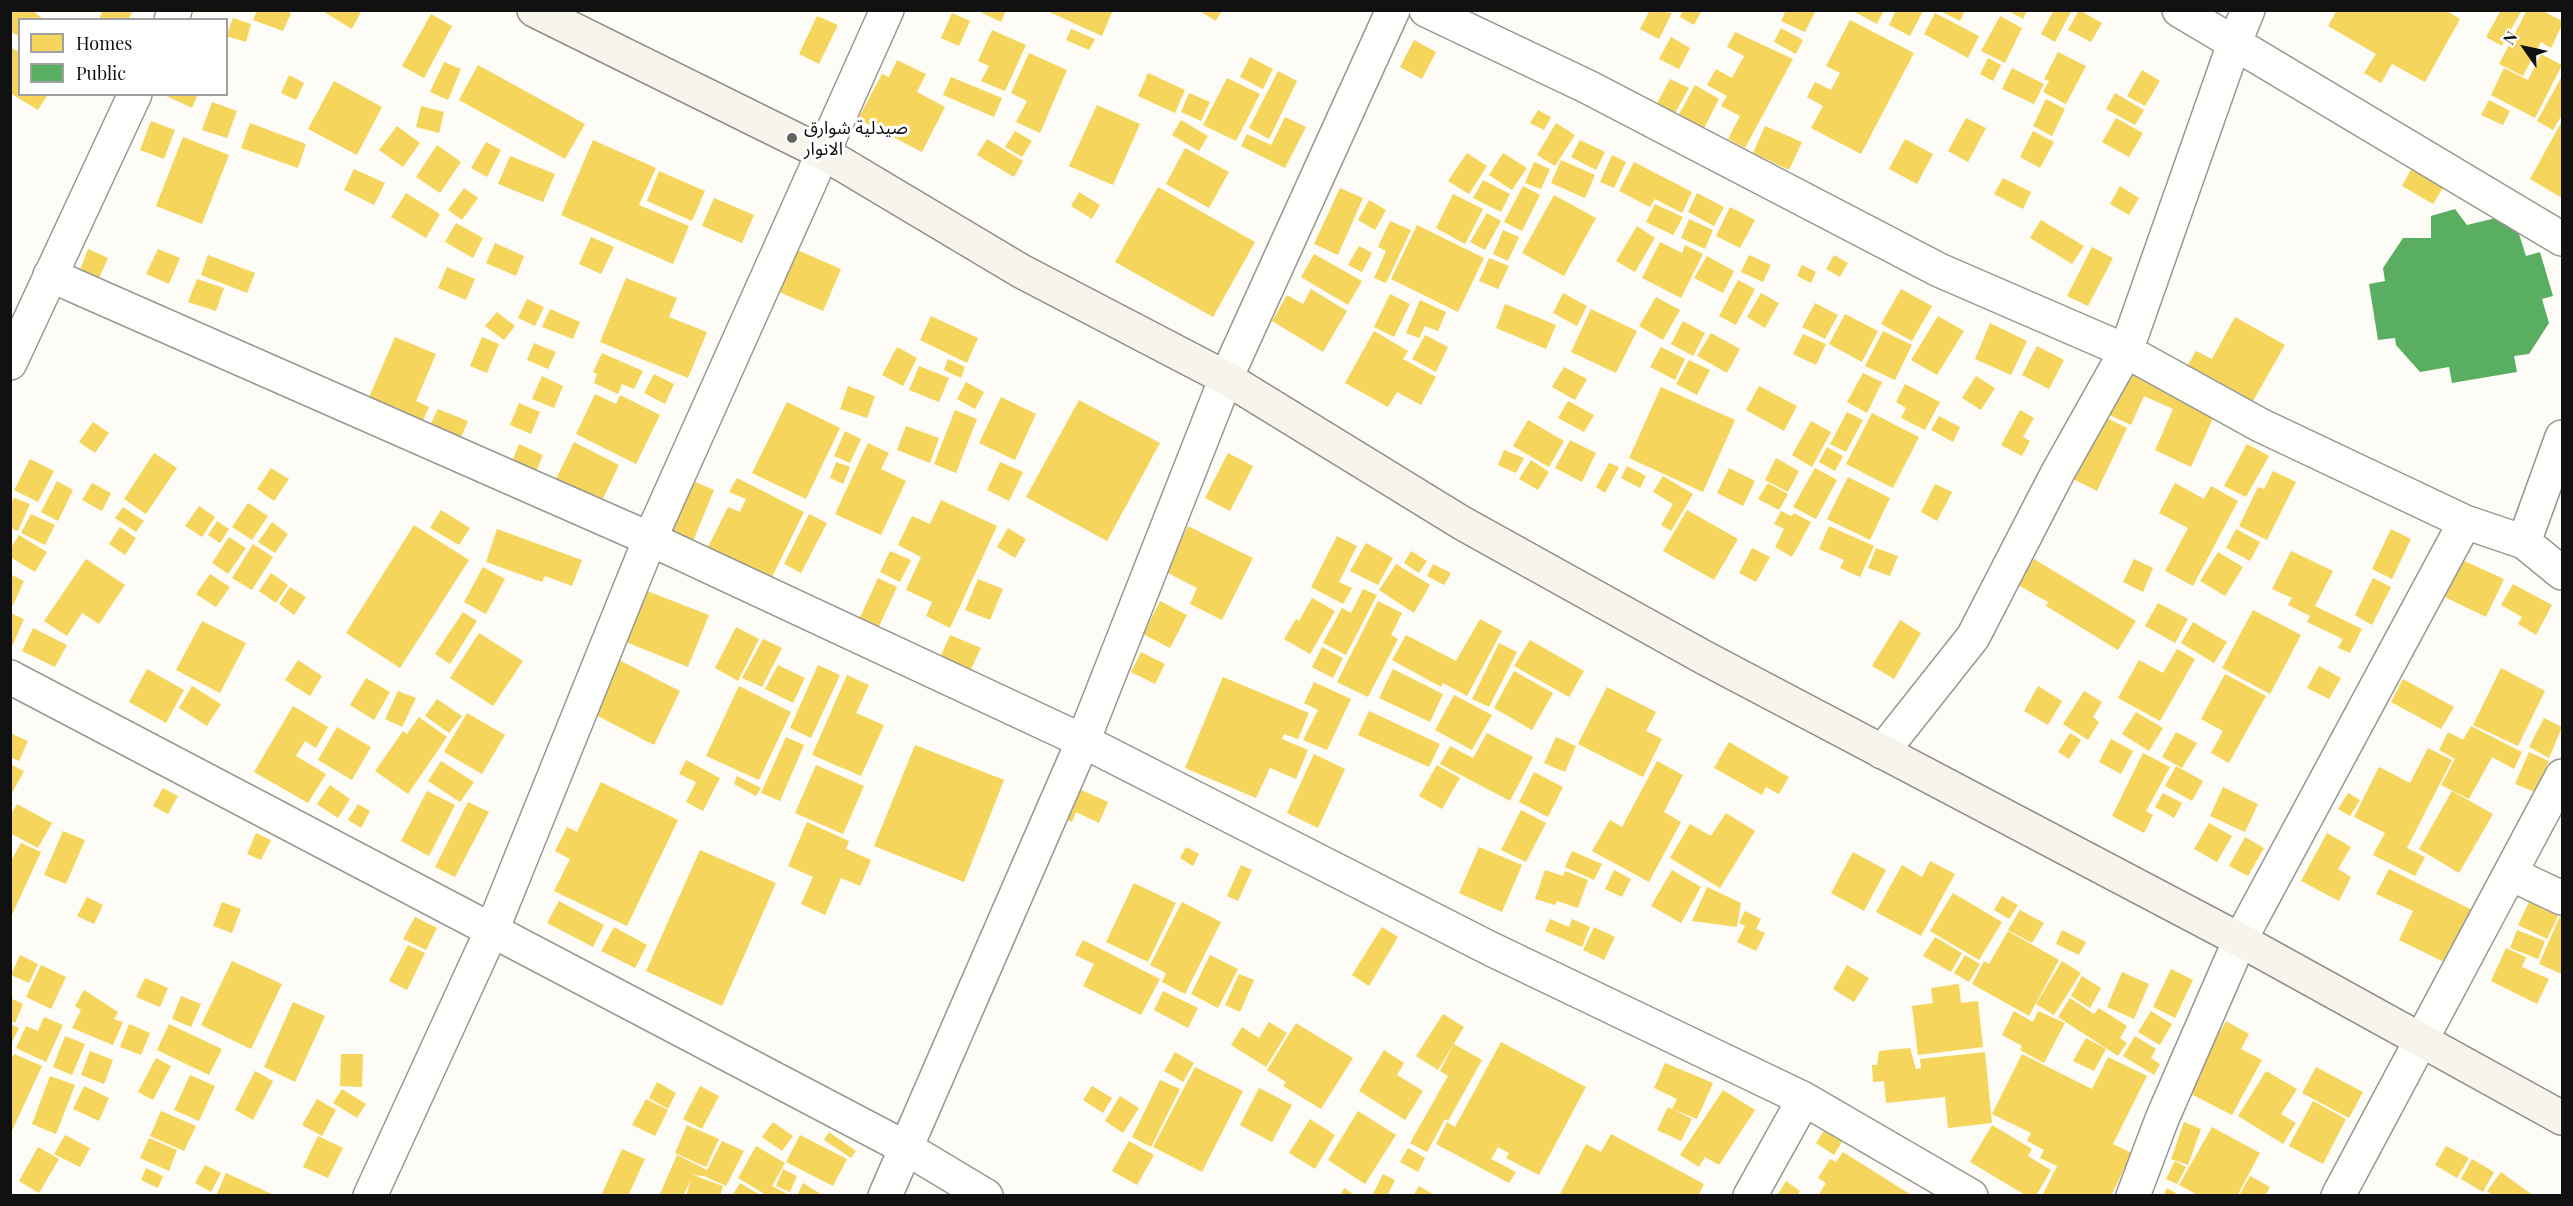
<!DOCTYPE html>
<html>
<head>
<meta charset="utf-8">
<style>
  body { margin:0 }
  #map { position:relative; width:2573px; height:1206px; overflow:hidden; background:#fdfcf7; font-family:"Playfair Display",serif }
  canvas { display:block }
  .frame { position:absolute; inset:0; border:12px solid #111; pointer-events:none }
  .legend { position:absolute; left:18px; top:18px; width:210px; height:78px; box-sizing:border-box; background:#fff; border:2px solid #a0a0a0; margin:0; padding:8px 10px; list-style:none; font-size:18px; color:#111 }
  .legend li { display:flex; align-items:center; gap:12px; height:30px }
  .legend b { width:30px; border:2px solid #a0a0a0 }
  .north { position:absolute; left:2495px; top:18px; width:60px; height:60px; -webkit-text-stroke:4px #fff; paint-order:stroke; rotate:304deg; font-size:16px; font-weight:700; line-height:24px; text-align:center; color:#111 }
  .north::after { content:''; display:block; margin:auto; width:21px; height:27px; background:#111; clip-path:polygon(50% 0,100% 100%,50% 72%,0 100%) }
</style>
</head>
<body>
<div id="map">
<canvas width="2573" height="1206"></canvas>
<div class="frame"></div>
<ul class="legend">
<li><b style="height:16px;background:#f6d55c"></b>Homes</li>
<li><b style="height:16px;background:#5aae61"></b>Public</li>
</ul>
<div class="north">N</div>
</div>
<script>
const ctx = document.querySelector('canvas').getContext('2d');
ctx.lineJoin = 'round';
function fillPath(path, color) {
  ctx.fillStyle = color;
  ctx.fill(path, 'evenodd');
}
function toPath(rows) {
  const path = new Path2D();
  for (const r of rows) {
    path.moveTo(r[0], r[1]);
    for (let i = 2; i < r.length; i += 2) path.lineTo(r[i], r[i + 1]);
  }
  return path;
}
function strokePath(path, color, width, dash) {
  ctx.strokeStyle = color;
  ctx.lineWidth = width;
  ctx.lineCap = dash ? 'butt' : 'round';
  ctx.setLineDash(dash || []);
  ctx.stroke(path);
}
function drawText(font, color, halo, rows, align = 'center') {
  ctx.font = font + ' "Playfair Display","Noto Sans Arabic",serif';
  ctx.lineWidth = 6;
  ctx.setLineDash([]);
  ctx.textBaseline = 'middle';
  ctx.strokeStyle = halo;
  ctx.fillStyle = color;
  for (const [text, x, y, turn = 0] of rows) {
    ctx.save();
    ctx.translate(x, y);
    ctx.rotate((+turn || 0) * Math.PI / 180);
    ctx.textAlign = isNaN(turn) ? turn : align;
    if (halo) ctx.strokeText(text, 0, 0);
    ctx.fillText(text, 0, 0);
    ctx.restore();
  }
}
const homes = toPath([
  [10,10,32,10,44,20,20,20,20,37,10,31],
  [103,10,133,10,128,20,99,20],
  [257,10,284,10,291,13,283,31,253,20],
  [321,10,362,10,352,29],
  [976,10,1006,10,1001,22],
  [1045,10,1113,10,1102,36],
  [1198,10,1222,10,1216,21],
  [1650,10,1672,13,1659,39,1640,29],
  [1683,10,1702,10,1694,25,1680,17],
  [1786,10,1816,10,1805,32,1781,21],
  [1851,10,1884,10,1877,24],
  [1896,10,1923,11,1910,36,1889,25],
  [1938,10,1965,10,1960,21],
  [2007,10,2027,10,2023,19],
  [2054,10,2072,10,2055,42,2041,34],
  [2079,10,2102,23,2091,42,2068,30],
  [2337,10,2445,10,2460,19,2425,82,2392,64,2381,83,2364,73,2376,54,2328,26],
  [2501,10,2522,10,2502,46,2486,37],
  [2527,10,2541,10,2562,21,2562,25,2551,48,2541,42,2523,76,2499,64],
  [952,13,970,21,959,46,941,38],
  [1935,13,1979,36,1968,58,1924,34],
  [431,14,452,26,424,78,402,66],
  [817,16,838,25,819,64,799,54],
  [2000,16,2022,28,2005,63,1981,51],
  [233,18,251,24,246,42,226,36],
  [1850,20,1914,53,1861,154,1811,128,1823,106,1807,97,1815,82,1831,90,1840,73,1826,66],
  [1781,28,1803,40,1796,54,1774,42],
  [1071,29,1095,39,1089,50,1066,40],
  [992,30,1026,45,1005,91,981,81,989,66,978,61],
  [1735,32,1793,59,1745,148,1728,139,1740,116,1721,106,1727,96,1707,85,1716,69,1732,78,1744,56,1727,47],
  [1671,37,1690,48,1679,69,1659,59],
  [1414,40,1436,52,1422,79,1400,67],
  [10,47,20,53,20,94,48,94,38,110,10,93],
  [2058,52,2086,66,2066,104,2043,92,2049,81,2044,79],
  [1029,53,1067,70,1040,133,1016,122,1027,101,1011,93],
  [2541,54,2562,65,2535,118,2491,95,2504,68,2528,80],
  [1250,57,1273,69,1263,89,1240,77],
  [1988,58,2001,65,1993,81,1980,74],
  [897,60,926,74,917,92,945,107,922,152,858,119,882,74,889,77],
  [444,62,461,69,448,100,430,92],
  [478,65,585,124,565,159,459,100],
  [2012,68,2044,84,2034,104,2002,89],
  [2142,70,2160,81,2145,106,2127,96],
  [1278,71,1297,81,1269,139,1249,128],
  [1148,73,1185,90,1175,113,1138,96],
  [289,75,304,83,296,100,281,93],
  [2562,76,2562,115,2553,130,2537,121],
  [951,77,1002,98,994,117,943,95],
  [1227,78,1260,94,1236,141,1203,125],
  [1670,79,1689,88,1674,115,1656,105],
  [334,81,382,107,357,155,308,129],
  [1695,85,1719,99,1703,130,1678,116],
  [1189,93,1210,102,1201,121,1181,112],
  [2115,93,2144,110,2135,125,2106,109],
  [162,94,198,94,192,108],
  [2046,99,2065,109,2052,136,2033,126],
  [2489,100,2510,111,2503,125,2481,115],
  [212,102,237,111,227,138,202,130],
  [1097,105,1140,124,1113,185,1069,166],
  [421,106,444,112,439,133,416,127],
  [1538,110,1551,117,1544,130,1530,123],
  [1285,117,1306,127,1285,168,1241,146,1247,134,1271,145],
  [1966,118,1986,128,1968,162,1948,151],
  [2116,118,2143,133,2129,157,2102,142],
  [1181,120,1208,136,1199,151,1172,135],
  [151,121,175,130,164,159,140,150],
  [2562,121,2562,198,2530,179],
  [250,123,306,144,298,168,241,148],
  [1556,123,1575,135,1555,166,1537,155],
  [397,126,420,143,403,167,379,150],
  [1765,126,1802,142,1789,170,1753,153],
  [1015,131,1032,141,1022,157,1005,147],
  [2033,131,2054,142,2040,168,2020,157],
  [183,137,229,155,202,224,156,206],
  [987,139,1023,161,1014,177,977,155],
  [1905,139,1933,154,1917,184,1889,169],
  [593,140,656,168,639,205,689,226,673,264,561,215],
  [1580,140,1605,152,1596,170,1571,157],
  [486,142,501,150,487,177,471,168],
  [437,145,461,162,440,193,416,177],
  [1185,148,1229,172,1209,208,1166,184],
  [1467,153,1487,166,1469,194,1448,181],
  [1503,153,1527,168,1512,190,1489,175],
  [1612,155,1626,162,1614,188,1600,182],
  [510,156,555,174,543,202,498,184],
  [1561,160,1595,175,1585,198,1551,183],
  [1534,162,1550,169,1541,189,1525,183],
  [1634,162,1692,192,1682,213,1655,199,1650,207,1619,191],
  [2412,168,2444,186,2433,204,2402,186],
  [354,169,385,183,374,205,344,190],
  [659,171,705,191,692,221,647,201],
  [2003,178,2031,192,2023,209,1994,194],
  [1483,180,1510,194,1501,212,1473,198],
  [1523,186,1540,195,1522,231,1504,222],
  [2120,186,2139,198,2129,215,2110,204],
  [1158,187,1255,242,1213,317,1115,262],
  [464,188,478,198,462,220,448,210],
  [1340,188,1363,198,1338,255,1314,244],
  [1079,192,1100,205,1092,219,1071,206],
  [406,193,440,214,426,238,391,217],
  [1697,193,1724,207,1714,226,1688,212],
  [1453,194,1483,209,1465,244,1436,228],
  [1554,195,1596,218,1564,276,1522,253],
  [714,198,754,215,742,243,702,226],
  [1369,200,1386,210,1375,230,1358,220],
  [1655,204,1683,217,1673,235,1646,222],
  [1730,207,1755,220,1740,248,1716,236],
  [1487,213,1501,221,1485,250,1470,242],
  [1689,219,1713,230,1705,249,1681,238],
  [2041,220,2084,246,2072,264,2030,238],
  [1390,221,1411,230,1386,283,1374,278,1386,251,1378,247],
  [456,223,483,238,473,258,445,242],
  [1417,225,1484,258,1458,312,1391,279],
  [1637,226,1655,238,1635,272,1616,261],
  [1503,230,1519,237,1508,261,1493,254],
  [591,237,614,247,601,274,579,264],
  [1660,242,1682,253,1685,245,1703,254,1681,298,1642,278],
  [495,243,524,256,516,276,486,263],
  [1359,246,1372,253,1362,272,1348,265],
  [2092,247,2113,258,2088,306,2067,296],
  [88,249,108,258,97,283,78,275],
  [158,249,180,258,169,284,146,274],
  [795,249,841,269,823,311,777,291],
  [1314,254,1362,281,1348,305,1301,277],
  [208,255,255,273,247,293,201,275],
  [1749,255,1771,265,1763,282,1741,272],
  [1834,255,1848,263,1840,277,1826,269],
  [1707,256,1734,271,1723,293,1694,278],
  [1489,258,1509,266,1498,289,1479,281],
  [1802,265,1816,272,1811,283,1797,276],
  [447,267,475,279,466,300,438,288],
  [626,278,677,298,669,317,707,332,688,378,600,342],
  [197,279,224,288,216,311,188,302],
  [1738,280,1755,289,1736,325,1719,316],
  [1311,289,1347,311,1323,352,1272,321,1287,295,1303,304],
  [1901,289,1932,306,1912,341,1881,324],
  [1563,293,1587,306,1577,326,1553,313],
  [1761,293,1779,303,1765,328,1747,317],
  [1390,294,1410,304,1394,337,1374,327],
  [1656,297,1680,310,1663,340,1639,326],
  [527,299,544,307,535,326,518,318],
  [1420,300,1446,312,1438,331,1425,326,1419,338,1406,333],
  [1815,303,1838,315,1825,339,1802,327],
  [1505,304,1556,325,1546,349,1496,328],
  [550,309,580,322,573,339,542,327],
  [1591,309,1637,331,1616,373,1571,352],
  [497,312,515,326,504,340,485,326],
  [1845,314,1878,331,1862,362,1829,344],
  [931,316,978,338,967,363,920,340],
  [1938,316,1964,331,1937,375,1911,360],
  [2235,317,2285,345,2253,401,2188,365,2196,351,2212,359],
  [1683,321,1705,333,1693,356,1671,344],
  [1990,323,2027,341,2011,375,1975,359],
  [1374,331,1408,351,1403,359,1436,377,1421,405,1397,392,1388,407,1345,383],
  [1883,331,1912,345,1895,380,1865,366],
  [1711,333,1740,349,1727,373,1697,356],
  [1803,334,1826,344,1816,365,1793,354],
  [1425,335,1448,347,1436,372,1412,359],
  [395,337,436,354,416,401,429,407,421,425,367,402],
  [482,337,499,344,487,373,470,366],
  [534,343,556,352,548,369,527,360],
  [2037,346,2064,360,2049,389,2022,375],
  [897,347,917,358,903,386,882,375],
  [1661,347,1685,359,1675,380,1650,367],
  [602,353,643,371,634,389,622,384,618,394,594,383,597,374,593,372],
  [948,359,965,367,961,378,944,370],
  [1689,360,1710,370,1697,395,1676,384],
  [919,366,949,378,939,402,909,390],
  [2126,366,2218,407,2191,467,2155,450,2173,409,2144,396,2131,425,2105,413],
  [1564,367,1587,379,1575,400,1552,387],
  [1863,373,1882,382,1867,413,1847,402],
  [654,374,674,384,665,404,644,393],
  [542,376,563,386,554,408,532,399],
  [1976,376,1995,388,1981,410,1962,398],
  [966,382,984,392,975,409,957,399],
  [1905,384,1940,402,1925,430,1901,418,1906,408,1896,402],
  [848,386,875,396,867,418,840,409],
  [1759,386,1797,406,1784,431,1746,410],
  [1661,387,1735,420,1703,492,1629,458],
  [595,394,616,404,620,395,660,415,636,464,576,434],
  [1001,397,1036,414,1015,460,979,443],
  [1079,400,1160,443,1107,541,1026,497],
  [1568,401,1594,415,1584,432,1558,418],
  [787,402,840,428,806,499,752,473],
  [519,403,540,412,531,434,510,425],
  [438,409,468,421,460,440,429,427],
  [955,410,977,419,956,473,934,464],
  [2020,410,2034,418,2023,437,2030,441,2022,456,2001,445],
  [1847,412,1863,420,1846,452,1830,444],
  [1872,413,1919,437,1893,488,1846,464],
  [2101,415,2127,428,2097,491,2071,478],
  [1939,416,1960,427,1953,442,1931,430],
  [1528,420,1564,441,1549,467,1513,446],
  [1811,421,1831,432,1812,467,1792,455],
  [93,422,109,433,95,453,79,442],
  [906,426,939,438,930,463,897,450],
  [845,431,861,439,850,463,834,456],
  [1570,440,1596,453,1582,482,1555,468],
  [574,442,619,465,598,509,552,487],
  [868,443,889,453,881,469,906,481,881,535,835,514],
  [519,444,543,455,535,474,511,464],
  [2247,444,2269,456,2246,497,2224,486],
  [1827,447,1843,456,1835,471,1819,462],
  [1504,450,1524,458,1516,473,1498,465],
  [154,453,177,468,146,514,124,499],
  [1228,453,1253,466,1230,511,1205,498],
  [1776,458,1799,471,1788,492,1765,480],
  [30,459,54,471,38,502,14,490],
  [1531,460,1549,472,1538,490,1519,479],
  [836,462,850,467,843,484,830,478],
  [1000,462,1023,472,1009,501,987,490],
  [1609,463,1619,467,1605,493,1596,487],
  [1627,466,1646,476,1640,488,1621,478],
  [271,468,289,479,274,501,257,489],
  [1729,468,1755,481,1743,506,1717,493],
  [1815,468,1837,480,1816,519,1793,507],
  [2273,471,2296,482,2267,540,2239,526,2258,487,2264,489],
  [1663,476,1693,494,1671,531,1661,525,1673,504,1653,492],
  [1848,477,1890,498,1870,540,1827,519],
  [737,478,804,512,767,587,704,555,728,507,740,512,746,499,729,492],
  [57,481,73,490,58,521,41,512],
  [693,481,714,490,691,546,670,536],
  [92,483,111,493,102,511,82,500],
  [1768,483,1788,494,1779,510,1758,499],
  [2175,483,2204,499,2211,486,2238,501,2193,586,2165,571,2188,528,2159,513],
  [1935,484,1952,492,1937,521,1921,512],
  [14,498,30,504,18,531,10,528,10,505],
  [941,500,997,526,950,628,926,616,932,602,906,590,921,557,898,545,912,516,930,524],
  [248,503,268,516,252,540,232,527],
  [199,506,215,517,202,537,185,526],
  [123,507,144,521,136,532,115,518],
  [441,510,470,528,459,545,430,528],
  [1687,510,1738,539,1714,580,1663,551],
  [1781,511,1791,516,1794,513,1811,522,1792,557,1775,547,1784,529,1774,524],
  [31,514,55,525,45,545,21,533],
  [809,514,827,523,801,573,784,564],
  [217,521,229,529,220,543,208,535],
  [272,522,288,534,275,553,258,542],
  [414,525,469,560,400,668,346,633],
  [1188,526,1253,558,1222,620,1190,604,1197,588,1166,572],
  [1829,526,1874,546,1860,577,1840,568,1844,560,1819,549],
  [120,527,136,538,125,555,109,544],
  [1008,528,1026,539,1015,558,997,547],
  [497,529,582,560,572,586,545,576,542,582,486,562],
  [2236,529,2260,542,2250,561,2226,548],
  [2391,529,2411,539,2392,579,2372,569],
  [19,535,47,552,35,572,10,557,10,549],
  [1337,536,1357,546,1339,582,1352,588,1343,604,1311,587],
  [229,537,246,548,228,574,212,563],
  [1366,543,1393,558,1378,585,1350,571],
  [253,544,273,557,252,590,232,578],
  [1752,548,1770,557,1756,582,1739,573],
  [1876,548,1898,556,1890,576,1868,568],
  [890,551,911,560,900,582,880,572],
  [1411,551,1427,561,1419,573,1404,563],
  [2291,551,2333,571,2315,606,2362,629,2350,653,2338,648,2343,639,2307,622,2310,616,2288,605,2292,598,2272,589],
  [2218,552,2243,567,2225,596,2200,581],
  [86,559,125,585,99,624,82,613,67,636,44,621],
  [2034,559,2136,621,2118,650,2046,606,2048,602,2018,585],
  [2134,559,2153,568,2143,592,2123,582],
  [2462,560,2504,579,2486,617,2445,597],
  [1396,564,1430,585,1414,613,1379,590],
  [1433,564,1451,573,1444,585,1427,576],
  [483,567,505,579,486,614,464,602],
  [271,573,288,585,276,603,259,591],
  [10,574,24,581,13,605,10,604],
  [210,574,230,587,216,607,196,594],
  [878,578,897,587,876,633,857,624],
  [2373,578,2391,587,2372,625,2355,615],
  [978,579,1003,589,990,620,965,610],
  [2513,584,2552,605,2536,635,2518,624,2522,617,2501,605],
  [290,587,306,597,294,615,279,604],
  [1363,589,1377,595,1346,655,1323,643,1342,608,1351,613],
  [647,591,709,615,688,667,626,642],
  [1312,598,1335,611,1310,654,1284,639,1296,619,1299,621],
  [1160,601,1187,615,1170,648,1143,634],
  [1378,601,1402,613,1391,635,1398,639,1368,697,1337,682],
  [2158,603,2188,619,2175,643,2145,626],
  [2253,610,2301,635,2270,694,2222,668],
  [463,612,477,621,450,664,435,654],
  [10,613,24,619,10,651],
  [1480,619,1502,631,1467,696,1443,683,1441,687,1392,660,1406,635,1456,661],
  [1900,620,1921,633,1894,679,1872,666],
  [202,621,246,643,220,693,176,670],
  [2193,622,2227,642,2214,663,2181,643],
  [736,627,759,639,738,681,715,668],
  [33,628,67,645,55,667,22,651],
  [479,633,523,661,493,706,450,678],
  [950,635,981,648,970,671,940,658],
  [763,639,782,648,762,687,742,678],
  [1530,640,1584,671,1569,697,1514,666],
  [1499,643,1517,652,1489,707,1472,699],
  [1322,647,1343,658,1333,678,1312,667],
  [2177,649,2195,659,2160,721,2118,698,2139,660,2163,673],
  [1141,652,1165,664,1155,684,1131,672],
  [617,659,680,691,654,745,590,712],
  [298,660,322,676,310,696,285,680],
  [778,665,805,678,793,703,765,689],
  [818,665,840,675,811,738,790,728],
  [2319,666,2341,678,2329,699,2307,688],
  [2501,668,2545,691,2518,746,2473,725],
  [147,669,184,690,166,723,129,702],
  [1393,669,1443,694,1430,722,1379,698],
  [1514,671,1553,693,1532,730,1494,708],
  [2225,674,2266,696,2229,763,2211,753,2223,731,2201,719],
  [847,675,869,685,856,713,884,725,861,776,812,755],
  [1223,677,1309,713,1298,739,1284,734,1282,739,1308,750,1296,779,1270,768,1256,798,1185,768],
  [366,678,390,692,374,720,350,705],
  [2403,679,2454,707,2441,729,2391,702],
  [1314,682,1351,699,1327,750,1303,740,1318,710,1304,703],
  [192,686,221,704,207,726,179,708],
  [739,686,791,712,759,780,706,756],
  [2038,686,2062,701,2048,725,2024,711],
  [1607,687,1656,712,1646,731,1662,739,1643,777,1578,744],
  [398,691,416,698,402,727,385,719],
  [2084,691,2102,702,2093,717,2099,722,2088,740,2063,724],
  [1454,695,1492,715,1472,750,1435,730],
  [437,699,462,716,449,733,425,716],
  [293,706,328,727,316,748,305,741,296,756,326,774,308,803,254,772],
  [1369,711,1440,744,1429,767,1358,735],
  [2136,712,2163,728,2149,751,2122,734],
  [467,713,505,735,482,774,444,752],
  [419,717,447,737,408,794,375,771,403,731,407,734],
  [2544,718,2562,727,2549,758,2529,747],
  [2471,726,2522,752,2514,769,2492,757,2469,799,2441,785,2455,759,2439,750,2448,732,2463,740],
  [337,727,371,747,352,780,318,760],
  [2176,732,2197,743,2182,768,2162,757],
  [10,733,28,741,19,761,10,757],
  [1487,733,1533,757,1510,801,1440,764,1450,746,1473,758],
  [2070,733,2081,740,2069,759,2058,752],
  [786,737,804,745,780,801,761,793],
  [1556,737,1576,746,1565,772,1544,763],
  [2111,739,2133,751,2121,774,2099,762],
  [1729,742,1789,777,1779,794,1766,787,1762,795,1714,768],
  [915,745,1004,780,964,882,874,846],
  [2428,748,2452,760,2407,848,2425,857,2415,876,2373,855,2385,833,2354,817,2379,767,2410,783],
  [2529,752,2549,761,2535,792,2515,784],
  [2143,753,2170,767,2146,811,2153,815,2144,833,2112,816],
  [1314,754,1345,769,1318,828,1287,813],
  [686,760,720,778,703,811,686,802,696,782,679,774],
  [441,761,474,782,460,802,428,781],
  [1657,761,1683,775,1664,812,1681,822,1649,882,1592,851,1610,820,1622,827],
  [10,764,24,771,10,797],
  [816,765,864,786,843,834,795,813],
  [1437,765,1460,778,1442,809,1419,796],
  [2176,766,2203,781,2192,801,2165,786],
  [1534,772,1563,787,1548,817,1519,802],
  [737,776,761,788,756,796,734,784],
  [601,782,678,820,627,926,554,891,570,859,555,851,567,827,577,832],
  [330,785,350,799,338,818,317,804],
  [1070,785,1108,802,1099,823,1076,812,1072,822,1057,815],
  [2223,787,2258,804,2245,832,2210,816],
  [163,788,178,796,168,814,153,806],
  [427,791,455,805,429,856,401,841],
  [2452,791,2493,814,2459,873,2419,849],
  [2163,793,2182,803,2174,818,2155,807],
  [2348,793,2360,800,2350,816,2338,809],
  [468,802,489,812,455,877,435,867],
  [17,804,52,823,38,848,10,833,10,816],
  [358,804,370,811,361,828,348,820],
  [1521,810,1546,823,1526,862,1501,850],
  [1726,813,1755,831,1720,888,1670,858,1690,824,1711,836],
  [807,822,849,841,846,849,871,860,860,886,841,878,825,915,801,904,813,877,788,866],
  [2209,823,2232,836,2217,862,2194,849],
  [63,831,85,840,66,884,44,875],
  [256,833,271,840,261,860,247,854],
  [2327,833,2351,847,2338,869,2351,877,2339,901,2301,881],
  [2245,837,2264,848,2248,876,2229,866],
  [21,843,41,852,10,919,10,863],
  [1186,847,1199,854,1193,866,1180,858],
  [1479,847,1522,865,1502,912,1459,893],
  [700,850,776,883,722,1006,646,971],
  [1572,851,1602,864,1594,880,1565,867],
  [1853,852,1886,870,1864,911,1831,893],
  [1930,861,1955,874,1921,936,1876,912,1902,865,1922,877],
  [1241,865,1252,870,1238,901,1227,896],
  [2389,869,2472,910,2446,963,2399,940,2413,911,2376,894],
  [1545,870,1563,876,1565,871,1588,880,1578,908,1557,901,1555,905,1535,899],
  [1614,870,1631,879,1622,897,1605,889],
  [1672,870,1701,887,1681,923,1651,906],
  [1134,883,1176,903,1148,962,1106,942],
  [1707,887,1741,903,1737,927,1692,921],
  [1953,893,2002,922,1979,960,1930,931],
  [2002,896,2018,905,2009,919,1994,910],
  [87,897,103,905,94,924,77,916],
  [559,901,604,925,593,947,547,923],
  [222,902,241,909,232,933,213,926],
  [1182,902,1221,922,1185,994,1162,982,1166,973,1150,965],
  [2529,902,2558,916,2547,939,2518,925],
  [2020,910,2044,923,2032,943,2008,930],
  [1745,911,1761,919,1756,929,1765,933,1756,951,1737,942,1745,926,1739,923],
  [2560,916,2562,917,2562,974,2539,964],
  [415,917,437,928,426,950,403,939],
  [1550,919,1569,927,1572,919,1590,927,1582,947,1545,931],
  [614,927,647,945,635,968,601,951],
  [1382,927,1398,937,1369,986,1352,975],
  [1594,927,1615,937,1604,960,1583,950],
  [2062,930,2086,942,2079,955,2056,944],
  [2517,930,2545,941,2538,959,2510,948],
  [2008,931,2059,960,2029,1016,1972,984,1984,961,1989,964],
  [1935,937,1962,953,1951,972,1923,956],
  [1083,940,1160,979,1141,1015,1083,986,1094,964,1075,955],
  [408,945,425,953,407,990,389,981],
  [2506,948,2526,957,2522,967,2549,979,2537,1004,2491,981],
  [20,955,38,964,29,983,11,975],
  [1210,955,1238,969,1218,1008,1191,994],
  [1965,955,1980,964,1969,982,1954,973],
  [232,961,282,984,251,1049,201,1025],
  [2062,961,2081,973,2054,1015,2036,1004],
  [41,965,66,977,51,1009,26,997],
  [1847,965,1869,978,1854,1002,1833,989],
  [2171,969,2193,980,2175,1018,2153,1007],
  [2122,972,2149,984,2134,1019,2107,1007],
  [1239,974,1254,980,1240,1012,1225,1005],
  [2082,976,2101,988,2090,1008,2071,996],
  [145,978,168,988,160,1007,136,997],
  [1959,984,1961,1003,1978,1001,1983,1047,1918,1055,1912,1006,1933,1003,1931,988],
  [84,990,118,1012,114,1019,123,1022,113,1045,72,1028,81,1010,75,1006],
  [1163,991,1198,1008,1188,1028,1154,1010],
  [181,996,201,1004,191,1027,172,1019],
  [10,998,23,1004,15,1023,10,1021],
  [2070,998,2094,1014,2099,1008,2127,1026,2120,1038,2127,1043,2118,1056,2058,1017],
  [293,1002,325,1016,295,1082,264,1067],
  [2014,1011,2033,1022,2038,1011,2065,1023,2044,1063,2020,1050,2022,1046,2002,1035],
  [2151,1011,2172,1024,2160,1045,2138,1032],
  [1443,1014,1464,1027,1438,1070,1416,1056],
  [44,1017,63,1025,46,1062,16,1048,26,1026,38,1031],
  [2226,1021,2249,1034,2241,1049,2262,1060,2232,1115,2187,1092],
  [1269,1022,1287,1033,1266,1067,1231,1045,1242,1027,1259,1038],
  [1296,1023,1353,1058,1321,1109,1283,1086,1286,1082,1267,1070],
  [10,1024,19,1028,10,1046],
  [129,1024,150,1033,141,1055,120,1047],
  [169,1024,222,1049,209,1075,157,1050],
  [65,1036,85,1044,72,1075,53,1067],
  [2135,1036,2156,1049,2151,1058,2160,1064,2154,1075,2123,1056],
  [2086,1038,2106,1049,2094,1071,2073,1061],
  [1501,1042,1586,1087,1539,1175,1506,1158,1509,1153,1498,1147,1491,1159,1516,1172,1509,1183,1436,1144,1447,1122,1455,1127],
  [1454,1044,1482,1060,1448,1121,1445,1119,1427,1152,1410,1143,1448,1076,1440,1071],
  [1910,1048,1916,1069,1921,1068,1920,1059,1985,1052,1992,1123,1948,1128,1945,1097,1886,1103,1884,1081,1873,1082,1872,1065,1877,1065,1879,1051],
  [1384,1050,1404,1063,1397,1075,1423,1091,1405,1120,1359,1091],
  [90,1051,113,1060,104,1084,81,1075],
  [1175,1052,1194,1063,1183,1082,1164,1071],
  [14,1054,42,1066,10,1135,10,1061],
  [341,1054,363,1054,362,1087,340,1086],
  [2022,1054,2092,1089,2108,1057,2147,1076,2113,1144,2132,1153,2111,1196,2042,1196,2057,1166,2040,1158,2044,1150,2027,1141,2031,1133,1992,1114],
  [156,1058,171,1066,153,1100,138,1092],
  [1665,1063,1713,1083,1697,1119,1672,1109,1677,1099,1654,1088],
  [1195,1067,1243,1091,1202,1172,1153,1147],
  [2316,1067,2363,1092,2349,1118,2302,1093],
  [255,1071,273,1081,253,1120,235,1110],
  [2266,1071,2297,1089,2281,1114,2296,1123,2283,1144,2238,1116],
  [190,1075,215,1086,199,1121,174,1110],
  [50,1076,75,1085,56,1134,32,1124],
  [1160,1080,1180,1089,1151,1147,1132,1137],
  [657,1082,676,1093,668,1109,649,1098],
  [84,1086,109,1098,99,1121,73,1109],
  [700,1086,719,1096,702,1129,683,1119],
  [1092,1086,1112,1098,1103,1113,1083,1100],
  [1259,1088,1292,1105,1272,1142,1240,1125],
  [342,1089,366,1104,357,1118,333,1103],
  [1723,1090,1755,1110,1719,1165,1705,1157,1699,1167,1680,1155],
  [1120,1096,1139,1108,1123,1133,1105,1121],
  [317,1099,336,1110,322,1136,302,1125],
  [646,1099,668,1110,655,1136,632,1125],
  [2313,1101,2346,1119,2323,1164,2289,1146],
  [1668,1107,1692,1119,1681,1141,1657,1130],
  [161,1111,196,1126,184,1151,150,1136],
  [1358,1111,1396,1135,1365,1184,1328,1160],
  [1310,1119,1335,1135,1315,1169,1289,1153],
  [773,1122,793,1136,782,1151,762,1137],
  [2184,1122,2201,1129,2188,1165,2171,1159],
  [687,1125,719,1139,706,1167,675,1153],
  [1992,1125,2032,1149,2028,1156,2051,1170,2036,1196,2027,1196,1970,1162],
  [2212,1127,2260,1153,2237,1196,2200,1196,2179,1185],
  [1825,1129,1843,1140,1834,1155,1816,1143],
  [829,1132,856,1151,851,1158,824,1140],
  [1611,1134,1704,1184,1698,1196,1560,1194,1586,1144,1601,1152],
  [65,1135,90,1148,80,1167,54,1154],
  [800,1135,847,1159,833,1186,786,1162],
  [318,1136,343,1148,328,1178,303,1167],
  [149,1138,177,1150,169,1171,140,1158],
  [722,1141,744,1151,726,1186,704,1176,693,1175,723,1186,720,1196,686,1196,691,1180,683,1196,660,1194,677,1155,707,1170],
  [1129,1141,1154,1155,1137,1185,1112,1171],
  [756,1146,785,1163,772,1186,791,1196,768,1196,738,1178],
  [2446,1146,2469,1158,2457,1178,2435,1165],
  [38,1147,59,1159,39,1193,19,1181],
  [1408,1148,1425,1158,1418,1172,1400,1162],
  [622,1149,645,1159,628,1196,601,1196],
  [1843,1152,1913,1196,1818,1196,1826,1183,1818,1178,1830,1159,1836,1162],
  [2472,1159,2494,1172,2483,1192,2461,1179],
  [2175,1161,2186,1167,2177,1184,2166,1179],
  [205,1165,221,1173,211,1192,195,1183],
  [146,1168,163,1176,158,1188,141,1180],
  [783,1169,797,1176,790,1192,776,1186],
  [2501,1172,2531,1194,2530,1196,2493,1196,2487,1191],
  [226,1173,276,1196,216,1196],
  [1383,1174,1395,1180,1387,1196,1372,1196],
  [2250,1176,2270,1187,2265,1196,2239,1196],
  [1786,1181,1800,1191,1797,1196,1777,1196],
  [740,1183,762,1196,732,1196],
  [803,1183,824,1196,797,1196],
  [1419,1186,1436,1196,1413,1196],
  [1344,1188,1356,1196,1340,1196],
  [2167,1188,2181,1196,2163,1196]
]);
const public = toPath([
  [2455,209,2467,225,2496,218,2519,234,2526,256,2540,252,2553,296,2542,299,2549,323,2529,354,2514,356,2517,372,2452,383,2449,367,2420,372,2396,345,2395,338,2378,340,2369,284,2385,281,2383,268,2403,238,2431,238,2431,216]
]);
const street = toPath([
  [1426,10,1588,87,1939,270,2126,351,2260,425,2465,522,2524,542,2562,573],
  [2179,10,2562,239],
  [171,20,175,10],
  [50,275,650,539,1083,741,1491,949,1804,1099,1971,1196],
  [10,363,135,94],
  [2524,542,2562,437],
  [10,677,906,1148,986,1196],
  [1882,752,1973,637,2058,472,2126,351,2234,44,2248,10],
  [2511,874,2562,898],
  [370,1196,492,930,650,539,887,10],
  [885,1196,1083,741,1226,378,1393,10],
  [1750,1196,1804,1099],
  [2133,1196,2162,1119,2240,940,2465,522],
  [2338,1196,2562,776]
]);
const secondary = toPath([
  [534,10,825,154,1021,271,1226,378,1462,523,1705,658,2240,940,2562,1118]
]);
const markers = [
  [792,138,6,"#646362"]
];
const poiNames = [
  ["صيدلية شوارق",804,128],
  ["الانوار",804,149]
];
fillPath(homes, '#f6d55c');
fillPath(public, '#5aae61');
strokePath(street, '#979795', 36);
strokePath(secondary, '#8e8d8b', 36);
strokePath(street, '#fffffe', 33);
strokePath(secondary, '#f6f4eb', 33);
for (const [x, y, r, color] of markers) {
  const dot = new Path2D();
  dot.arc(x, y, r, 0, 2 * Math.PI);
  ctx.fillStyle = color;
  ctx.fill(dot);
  strokePath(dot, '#fff', 2);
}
drawText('18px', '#111', '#fff', poiNames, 'left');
</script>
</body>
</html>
